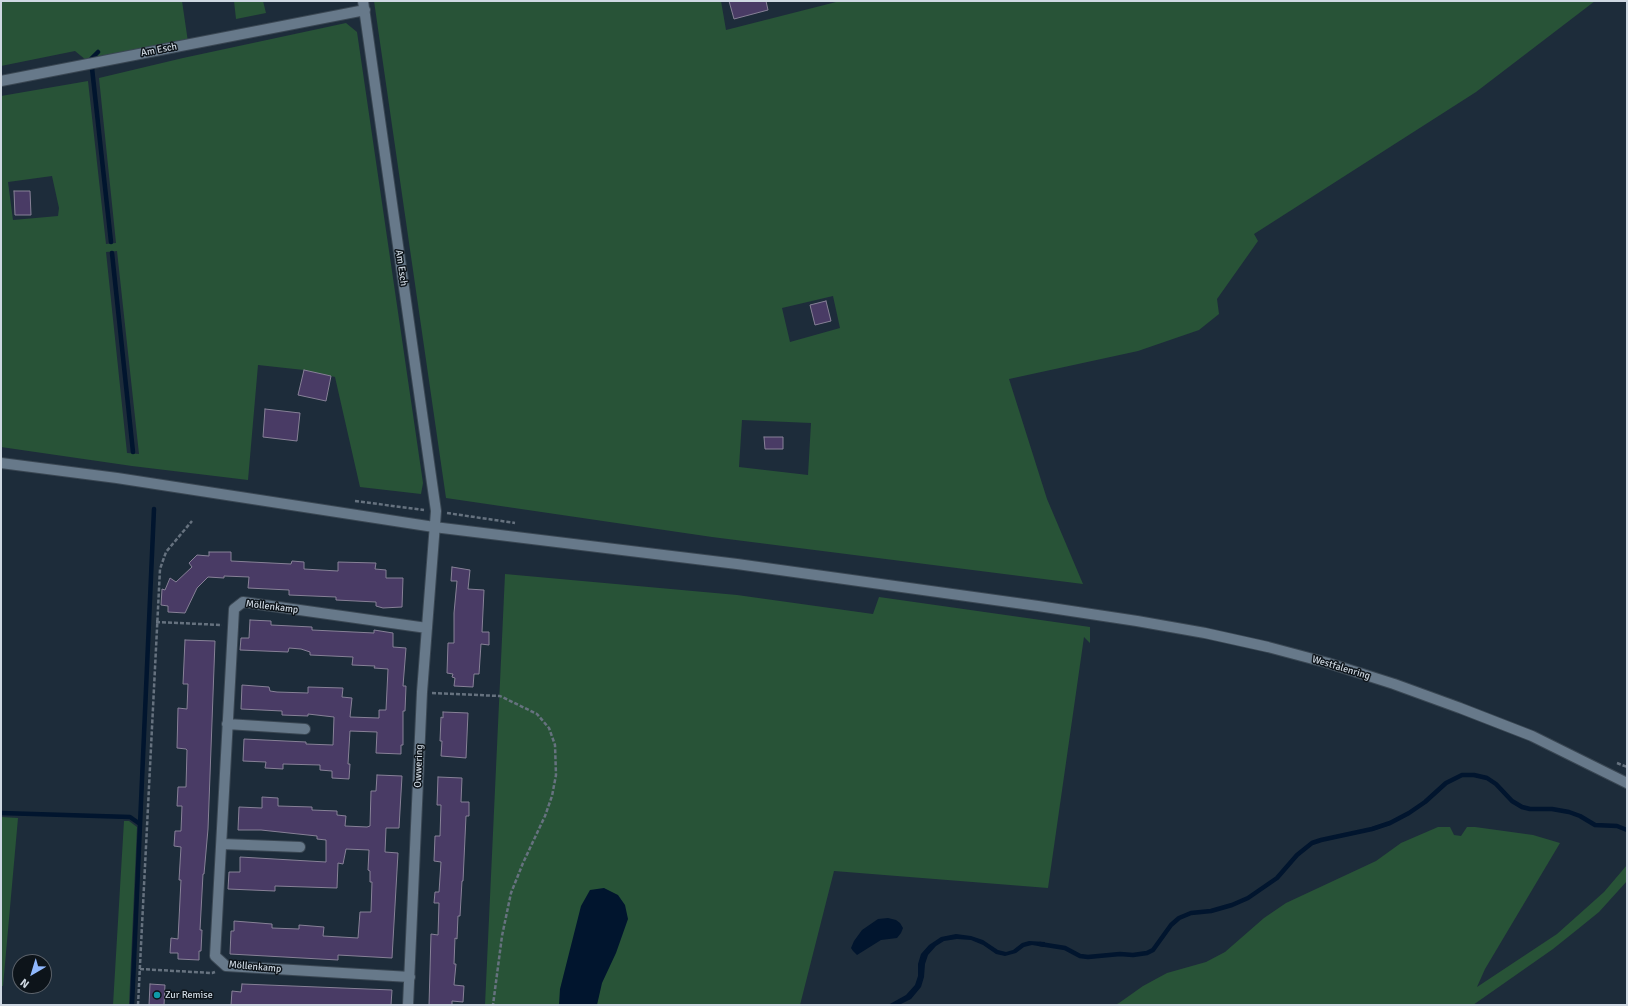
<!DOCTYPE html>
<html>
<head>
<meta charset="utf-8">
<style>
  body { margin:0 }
  #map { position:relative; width:1628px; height:1006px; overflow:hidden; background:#1d2c3a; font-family:Signika,sans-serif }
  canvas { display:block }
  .frame { position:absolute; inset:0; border:2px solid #cfd8e2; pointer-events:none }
  .north { position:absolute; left:12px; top:954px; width:40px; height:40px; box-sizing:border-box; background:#0d141a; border:1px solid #5b626a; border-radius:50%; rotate:218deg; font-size:11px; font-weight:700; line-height:16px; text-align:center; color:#cfd8e2 }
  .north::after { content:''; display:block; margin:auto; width:14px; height:18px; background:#90b8fd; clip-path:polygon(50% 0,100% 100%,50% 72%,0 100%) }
</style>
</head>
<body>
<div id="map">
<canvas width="1628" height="1006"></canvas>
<div class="frame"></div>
<div class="north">N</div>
</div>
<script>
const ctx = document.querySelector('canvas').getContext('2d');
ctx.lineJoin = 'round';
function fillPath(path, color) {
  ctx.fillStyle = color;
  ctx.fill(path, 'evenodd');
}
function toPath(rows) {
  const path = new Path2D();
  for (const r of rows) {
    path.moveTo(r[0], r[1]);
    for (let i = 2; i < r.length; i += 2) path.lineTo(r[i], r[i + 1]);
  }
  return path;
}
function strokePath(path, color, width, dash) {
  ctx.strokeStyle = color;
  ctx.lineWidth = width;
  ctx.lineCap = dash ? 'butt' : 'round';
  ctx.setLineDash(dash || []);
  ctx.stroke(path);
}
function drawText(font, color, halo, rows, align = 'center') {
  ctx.font = font + ' Signika,sans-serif';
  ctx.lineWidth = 3;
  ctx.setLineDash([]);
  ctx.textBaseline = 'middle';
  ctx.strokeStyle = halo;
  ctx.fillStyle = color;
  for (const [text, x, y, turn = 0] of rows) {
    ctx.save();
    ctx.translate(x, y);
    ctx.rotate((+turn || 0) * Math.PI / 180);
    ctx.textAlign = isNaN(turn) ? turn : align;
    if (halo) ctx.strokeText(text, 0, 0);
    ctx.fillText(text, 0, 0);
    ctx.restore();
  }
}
const green = toPath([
  [1,1,182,1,188,42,86,60,75,51,1,66],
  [234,1,263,1,266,13,236,19],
  [374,1,721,1,726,30,840,1,1595,1,1476,92,1254,234,1258,241,1217,299,1219,314,1199,330,1138,351,1009,379,1047,499,1083,584,712,537,446,498],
  [833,296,840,328,790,342,782,308],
  [742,420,811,423,808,475,739,467],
  [346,23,357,32,423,483,421,494,360,487,335,377,304,370,258,365,248,480,132,466,1,447,1,96,88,81,106,244,116,243,99,78,183,58],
  [52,176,59,208,58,216,13,220,8,182],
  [117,251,139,454,127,453,106,252],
  [505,574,737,595,873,614,879,597,1090,627,1090,643,1084,637,1048,888,834,871,800,1005,485,1005],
  [1,817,18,818,3,986,1,986],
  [124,821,129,821,137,827,129,1005,113,1005],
  [1438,827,1450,827,1454,835,1461,836,1467,827,1475,827,1533,835,1560,843,1485,969,1477,987,1557,934,1604,892,1627,865,1627,881,1599,912,1578,929,1553,949,1473,1005,1115,1005,1119,1003,1143,986,1167,973,1206,962,1225,952,1264,918,1286,903,1376,861,1401,843]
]);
const water = toPath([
  [604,888,618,895,625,905,628,919,616,953,602,983,597,1005,559,1005,560,989,581,906,590,890],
  [888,918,896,920,900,923,903,928,901,933,897,938,881,940,857,955,853,951,851,948,854,941,862,930,878,919],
  [956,934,971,936,983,940,998,950,1006,952,1013,950,1022,943,1029,941,1045,942,1044,947,1032,945,1024,947,1016,953,1005,956,996,954,983,945,971,940,957,939,944,941,936,946,928,955,925,964,924,977,921,987,911,999,899,1005,888,1005,906,995,915,985,918,976,918,964,921,954,929,945,941,937]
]);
const stream = toPath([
  [98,52,91,59,111,242],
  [112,253,133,452],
  [1,813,130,817,140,824],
  [1040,944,1065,948,1080,956,1088,957,1120,954,1133,955,1147,953,1153,950,1171,925,1179,918,1191,913,1211,911,1232,905,1248,898,1277,878,1297,855,1312,843,1321,840,1372,829,1390,823,1409,813,1425,802,1446,783,1462,775,1474,775,1487,778,1496,784,1512,801,1522,807,1530,809,1552,809,1569,812,1580,816,1595,825,1617,826,1627,830],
  [132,1005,154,509]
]);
const building = toPath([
  [729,1,766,1,768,10,734,19,729,1],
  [14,191,30,191,31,215,15,215,14,191],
  [826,301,831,321,815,325,810,305,826,301],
  [304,370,331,376,326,401,298,395,304,370],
  [265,409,300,413,297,441,263,437,265,409],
  [764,437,783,437,783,449,765,449,764,437],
  [209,552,231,552,231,561,291,564,292,561,304,562,304,569,338,571,338,562,376,563,375,569,386,570,386,578,403,578,402,607,383,608,376,606,376,602,336,600,336,597,289,595,289,590,248,588,249,577,224,576,224,578,208,577,197,588,185,613,168,612,168,606,161,605,162,589,165,590,170,578,176,582,192,567,189,563,197,555,209,556,209,552],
  [452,567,470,570,468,589,484,590,482,632,489,632,489,645,481,644,479,674,474,674,473,687,454,686,455,678,452,677,453,674,447,673,448,643,454,643,454,613,457,581,451,581,452,567],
  [250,620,271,621,271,625,312,627,312,630,374,633,374,630,393,633,393,647,406,648,403,686,406,686,405,711,403,711,403,745,401,745,401,754,376,753,377,732,350,731,348,764,350,764,349,779,332,778,332,771,320,770,320,765,283,764,283,769,265,768,266,762,243,761,244,739,306,742,306,744,333,745,334,717,308,714,308,716,282,715,282,711,241,709,242,685,269,687,270,691,277,692,308,693,308,687,343,688,342,697,352,698,350,717,379,718,379,710,386,710,388,669,374,668,375,666,352,665,353,657,310,655,310,652,301,649,289,648,288,652,240,650,241,638,249,638,250,620],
  [185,640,215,641,208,829,204,874,203,874,200,930,202,930,201,951,199,951,199,960,178,959,178,953,170,953,171,938,178,939,181,880,179,880,181,847,174,846,175,831,181,831,182,806,177,806,178,787,186,787,187,750,186,749,177,748,178,708,187,709,188,684,183,684,185,640],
  [443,712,468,713,466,758,441,756,442,741,440,741,441,717,443,718,443,712],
  [377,775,402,776,399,828,386,828,385,852,398,853,392,958,338,955,338,960,230,954,231,931,234,931,234,921,272,924,272,928,299,929,299,925,324,927,323,936,358,938,360,912,371,912,372,882,370,882,370,871,368,870,369,850,346,849,343,864,338,863,337,888,275,886,275,891,228,889,229,872,240,872,240,857,326,862,326,840,317,839,317,836,261,830,238,830,239,807,262,808,262,797,278,798,278,806,312,807,312,810,337,811,337,815,346,816,345,826,367,827,370,826,371,791,376,791,377,775],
  [438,777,462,778,461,802,469,802,469,816,466,816,463,881,462,881,460,916,458,916,457,939,455,938,454,964,456,964,454,985,464,986,463,1002,452,1001,452,1005,429,1005,431,934,438,935,439,903,434,903,435,892,439,892,441,862,434,861,435,836,440,836,441,805,437,805,438,777],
  [150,984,165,985,164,1005,149,1005,150,984],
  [242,984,392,990,391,1005,231,1005,232,991,241,992,242,984]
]);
const path = toPath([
  [355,501,424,510],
  [447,513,515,523],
  [156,622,222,625],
  [432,693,500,696,537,714,549,728,555,745,556,775,552,796,545,816,523,863,511,893,502,936,493,1005],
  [1617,763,1627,767],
  [140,969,212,973,215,972],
  [138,1005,160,569,166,552,192,521]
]);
const minor = toPath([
  [363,1,436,511,422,692,408,1005],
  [1,81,365,10],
  [1,463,117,478,434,527,737,564,1038,606,1137,621,1205,633,1268,647,1328,663,1394,684,1460,708,1532,736,1627,783],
  [227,724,305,729],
  [222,844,300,847],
  [410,977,226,966,215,956,234,609,243,602,427,628]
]);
const markers = [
  [157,995,4,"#0f9aa8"]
];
const streetNames = [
  ["Am Esch",159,50,-11],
  ["Am Esch",401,268,82],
  ["Möllenkamp",272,607,7],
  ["Westfalenring",1341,668,17],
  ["Owwering",419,766,-88],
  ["Möllenkamp",255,967,5]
];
const poiNames = [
  ["Zur Remise",165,995]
];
fillPath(green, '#285337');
fillPath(water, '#01152e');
strokePath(stream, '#01152e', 4.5);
fillPath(building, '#493b65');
strokePath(building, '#878197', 1);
strokePath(minor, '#3a4753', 12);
strokePath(path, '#66727f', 2.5, [4, 2]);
strokePath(minor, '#67798a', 10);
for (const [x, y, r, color] of markers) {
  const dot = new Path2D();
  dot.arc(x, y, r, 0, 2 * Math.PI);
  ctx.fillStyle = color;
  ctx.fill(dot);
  strokePath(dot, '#0d141a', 1.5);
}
drawText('10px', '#cfd8e2', '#0d141a', streetNames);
drawText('10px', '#cfd8e2', '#0d141a', poiNames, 'left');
</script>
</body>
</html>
